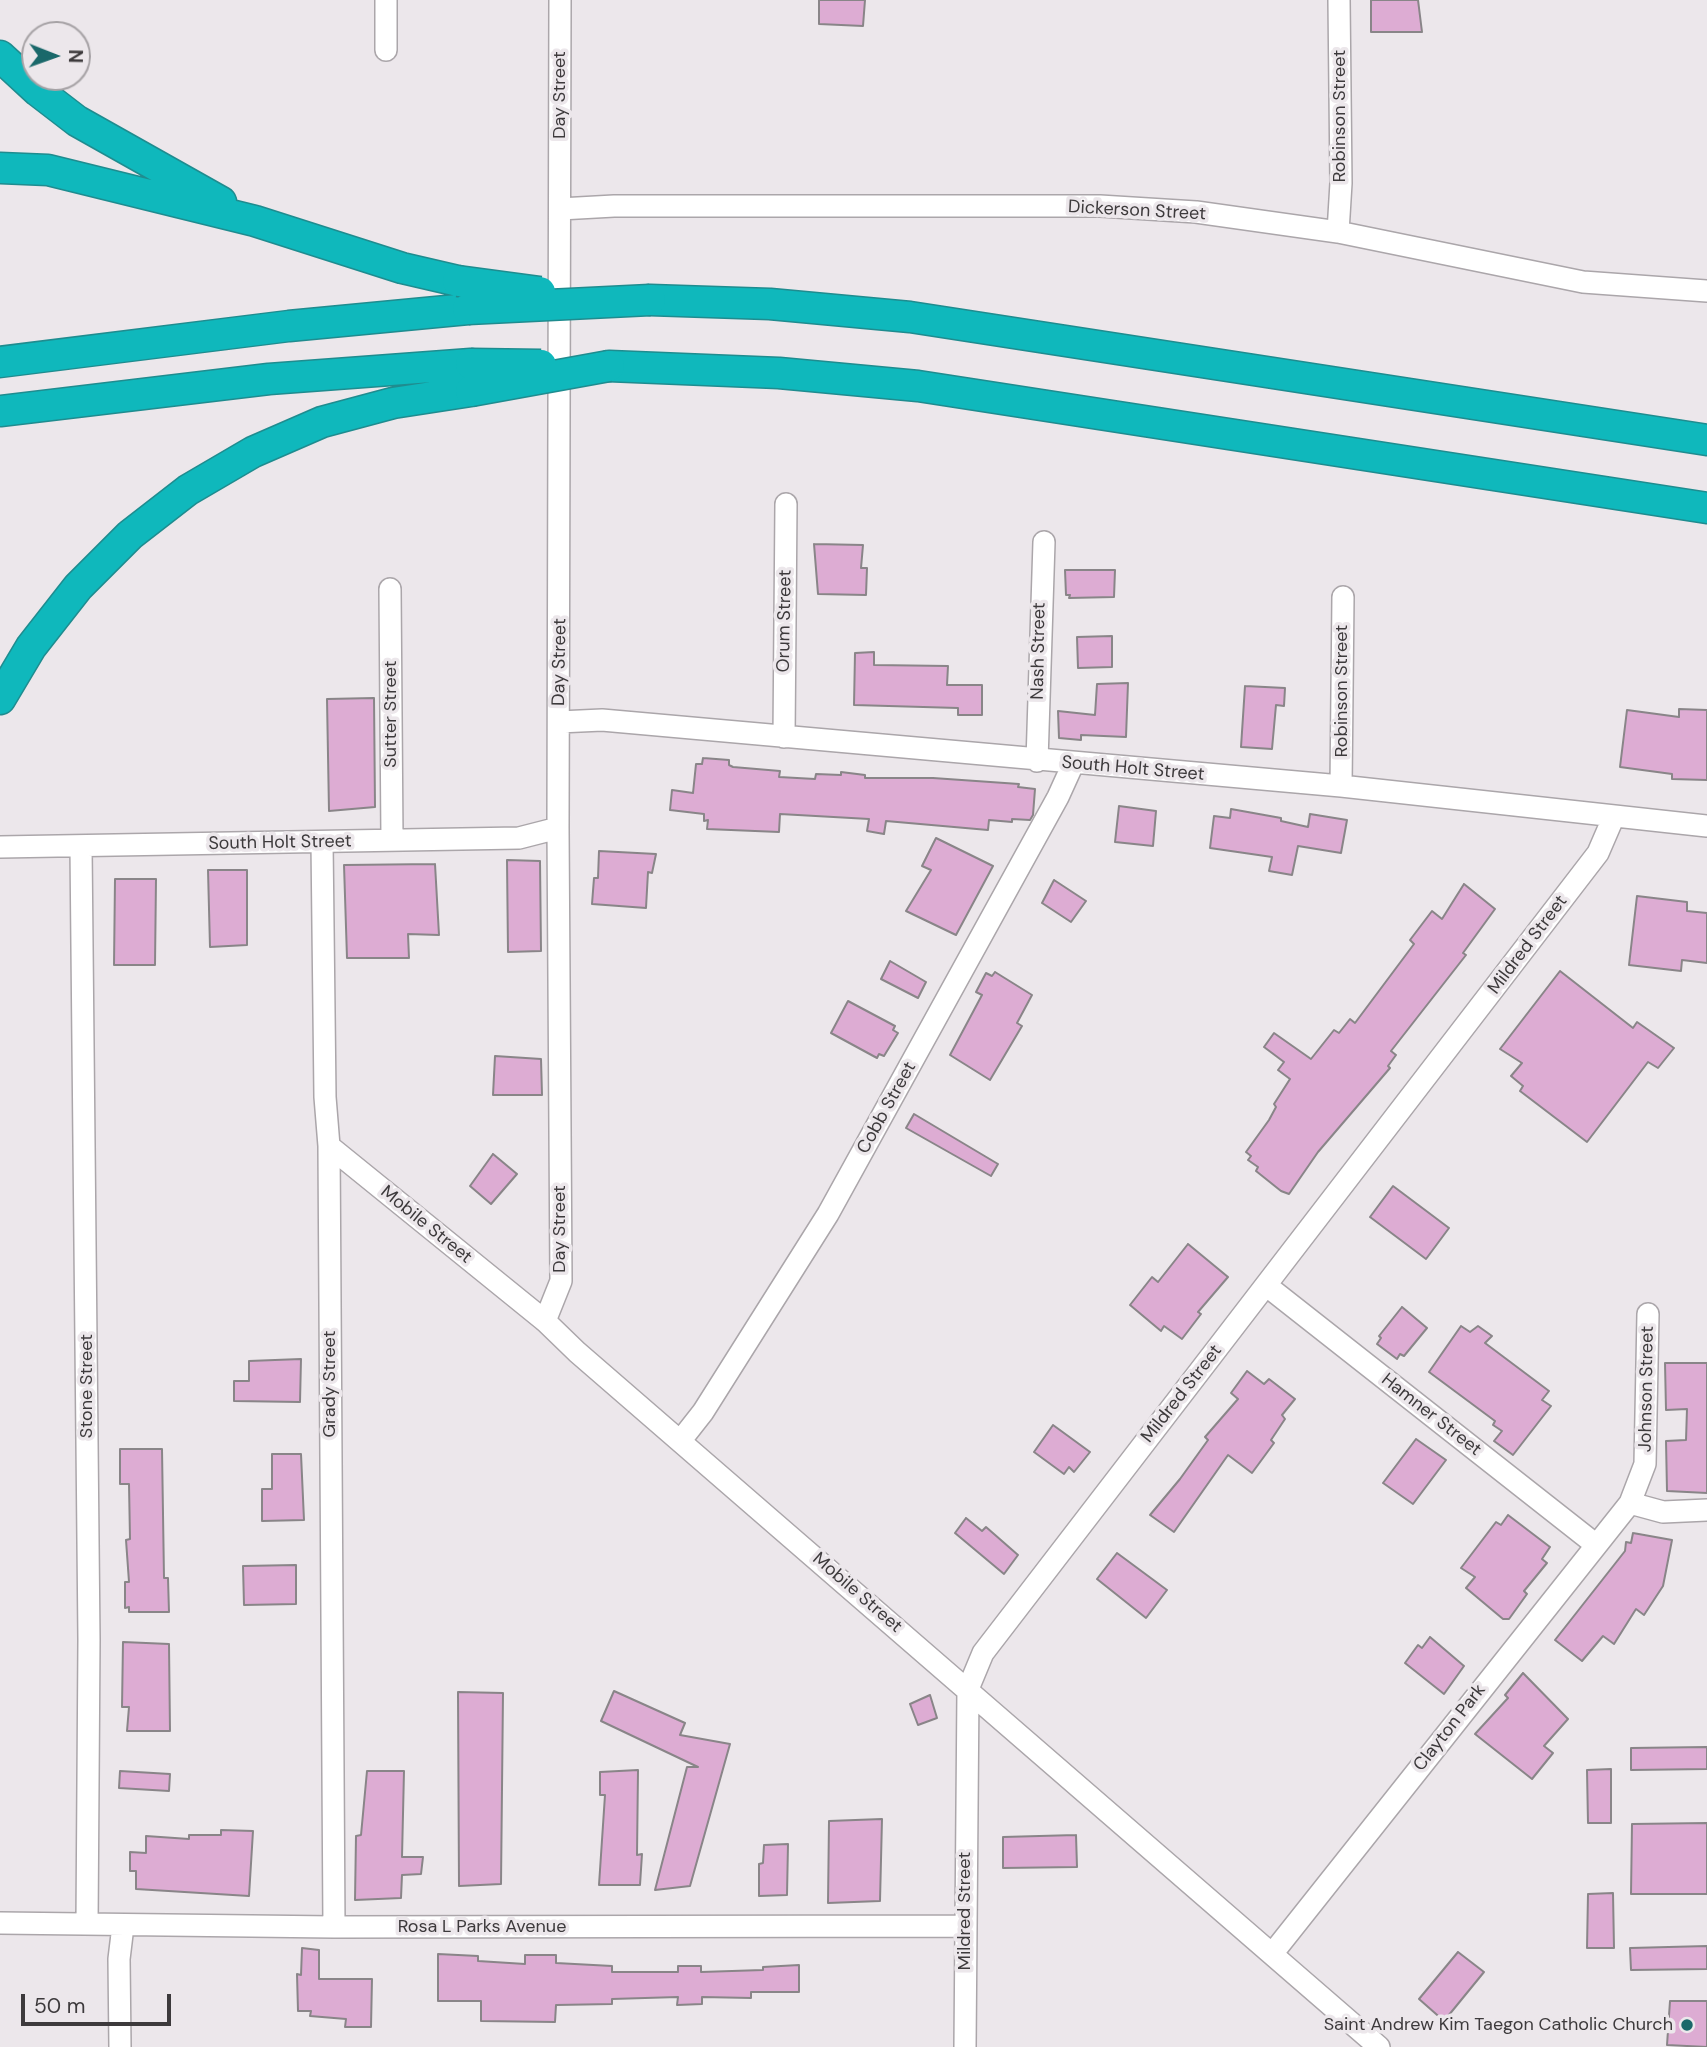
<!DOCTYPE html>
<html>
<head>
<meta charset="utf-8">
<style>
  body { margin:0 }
  #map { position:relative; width:1707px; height:2047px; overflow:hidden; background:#ece7eb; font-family:"DM Sans",sans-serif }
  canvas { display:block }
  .north { position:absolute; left:21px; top:21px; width:70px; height:70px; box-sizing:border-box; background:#ece7eb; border:2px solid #a6a2a5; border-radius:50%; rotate:91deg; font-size:19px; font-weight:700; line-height:28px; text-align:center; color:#3d3a3c }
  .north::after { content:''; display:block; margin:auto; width:24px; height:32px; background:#1a686a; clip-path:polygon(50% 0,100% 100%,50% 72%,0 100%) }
  .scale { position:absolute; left:21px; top:1994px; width:150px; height:32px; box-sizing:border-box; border:4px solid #3d3a3c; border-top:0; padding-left:9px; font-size:21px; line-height:24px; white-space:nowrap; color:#3d3a3c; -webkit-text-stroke:5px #ece7eb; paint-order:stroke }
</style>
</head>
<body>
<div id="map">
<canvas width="1707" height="2047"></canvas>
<div class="north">N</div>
<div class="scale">50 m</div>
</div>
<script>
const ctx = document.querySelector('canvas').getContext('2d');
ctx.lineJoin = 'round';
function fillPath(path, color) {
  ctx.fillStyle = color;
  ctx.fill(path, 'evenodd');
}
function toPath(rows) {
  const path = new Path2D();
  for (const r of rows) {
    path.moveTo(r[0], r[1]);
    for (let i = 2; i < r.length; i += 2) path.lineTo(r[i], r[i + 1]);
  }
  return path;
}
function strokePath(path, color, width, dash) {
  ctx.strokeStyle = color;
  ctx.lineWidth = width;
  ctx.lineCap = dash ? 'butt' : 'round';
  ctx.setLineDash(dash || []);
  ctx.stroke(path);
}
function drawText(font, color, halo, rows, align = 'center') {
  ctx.font = font + ' "DM Sans",sans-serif';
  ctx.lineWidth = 7;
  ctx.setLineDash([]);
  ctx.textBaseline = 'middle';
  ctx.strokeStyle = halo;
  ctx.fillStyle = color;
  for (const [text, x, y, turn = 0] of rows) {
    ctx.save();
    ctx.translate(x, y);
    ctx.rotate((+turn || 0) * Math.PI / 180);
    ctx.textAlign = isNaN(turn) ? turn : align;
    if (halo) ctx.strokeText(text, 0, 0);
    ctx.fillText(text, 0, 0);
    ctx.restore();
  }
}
const building = toPath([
  [819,0,865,0,863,26,819,24,819,0],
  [1371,0,1418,0,1422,32,1371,32,1371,0],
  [814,544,863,545,861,568,867,568,866,595,818,594,814,544],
  [1065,570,1115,570,1114,597,1069,598,1070,595,1066,595,1065,570],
  [1112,636,1112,667,1078,668,1077,637,1112,636],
  [874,652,874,665,948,666,947,685,982,685,982,715,958,715,958,708,854,705,855,653,874,652],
  [1128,683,1126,737,1081,735,1081,740,1059,738,1058,711,1095,715,1097,684,1128,683],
  [1245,686,1285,688,1284,706,1276,705,1272,749,1241,747,1245,686],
  [374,698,375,807,329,811,327,699,374,698],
  [1679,709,1707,710,1707,780,1672,779,1672,774,1620,767,1627,710,1679,717,1679,709],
  [703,758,729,760,729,765,733,767,780,771,779,777,815,779,816,774,841,775,841,772,865,775,865,778,933,778,1019,784,1018,787,1035,789,1033,815,1030,820,1012,819,1012,822,989,820,988,830,886,821,884,834,867,831,869,819,780,814,779,832,707,829,708,820,704,821,704,814,670,810,672,790,693,793,696,764,702,764,703,758],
  [1119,806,1156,811,1153,846,1115,842,1119,806],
  [1231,809,1281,818,1281,821,1308,827,1310,814,1347,820,1341,853,1298,846,1292,875,1269,871,1272,857,1210,848,1214,816,1230,818,1231,809],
  [936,838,993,866,956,935,906,911,931,870,922,866,936,838],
  [599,851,656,854,652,873,648,872,646,908,592,904,594,878,598,878,599,851],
  [507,860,540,861,541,951,508,952,507,860],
  [435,864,439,935,408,934,409,958,347,958,344,865,435,864],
  [208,870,247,870,247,945,210,947,208,870],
  [115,879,156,879,155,965,114,965,115,879],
  [1054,880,1086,901,1071,922,1042,903,1054,880],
  [1464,884,1495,909,1463,953,1466,955,1391,1051,1396,1055,1388,1066,1390,1068,1318,1152,1289,1194,1281,1191,1256,1171,1258,1167,1248,1160,1251,1156,1246,1152,1269,1120,1276,1107,1274,1104,1290,1079,1278,1070,1284,1062,1264,1047,1274,1033,1311,1059,1334,1030,1339,1033,1350,1019,1355,1023,1414,944,1410,940,1432,911,1442,919,1464,884],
  [1637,896,1687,902,1687,911,1707,913,1707,963,1682,960,1681,971,1629,965,1637,896],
  [890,961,926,982,918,998,881,979,890,961],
  [1560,971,1633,1028,1637,1022,1674,1048,1658,1068,1648,1062,1587,1142,1520,1091,1523,1086,1511,1076,1522,1063,1500,1049,1560,971],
  [995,972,1032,995,1017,1023,1022,1026,990,1080,950,1055,982,995,976,992,986,973,992,976,995,972],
  [848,1001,895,1026,893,1030,898,1033,884,1056,879,1054,877,1058,831,1033,848,1001],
  [495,1056,541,1059,542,1095,493,1095,495,1056],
  [914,1114,998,1164,991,1176,906,1128,914,1114],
  [493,1154,517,1174,491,1204,470,1186,493,1154],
  [1393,1186,1449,1228,1426,1259,1370,1217,1393,1186],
  [1188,1244,1228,1277,1198,1312,1201,1314,1182,1339,1164,1326,1161,1331,1130,1305,1152,1277,1158,1282,1188,1244],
  [1402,1307,1427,1328,1404,1356,1400,1354,1397,1359,1377,1344,1381,1338,1379,1336,1402,1307],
  [1461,1326,1470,1332,1478,1326,1492,1336,1485,1343,1549,1391,1542,1400,1551,1406,1513,1455,1494,1441,1502,1431,1493,1425,1495,1421,1429,1372,1461,1326],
  [301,1359,300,1402,234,1401,234,1381,249,1381,249,1361,301,1359],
  [1665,1363,1707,1363,1707,1493,1667,1491,1666,1441,1686,1440,1687,1409,1666,1410,1665,1363],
  [1247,1371,1264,1384,1269,1379,1295,1399,1282,1415,1285,1419,1271,1440,1274,1443,1252,1473,1228,1455,1174,1532,1150,1515,1180,1479,1208,1440,1205,1437,1238,1399,1231,1393,1247,1371],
  [1053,1425,1090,1452,1074,1472,1069,1467,1064,1474,1034,1452,1053,1425],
  [1416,1439,1446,1460,1413,1504,1383,1483,1416,1439],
  [120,1449,162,1449,164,1578,168,1578,169,1612,129,1612,129,1607,125,1608,125,1582,129,1582,126,1540,130,1539,129,1484,120,1484,120,1449],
  [272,1454,301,1454,304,1520,262,1521,262,1489,272,1489,272,1454],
  [1508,1515,1550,1547,1542,1559,1547,1563,1524,1591,1527,1594,1509,1619,1503,1619,1466,1588,1475,1577,1461,1568,1496,1522,1501,1525,1508,1515],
  [966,1518,982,1531,986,1527,1018,1555,1004,1574,955,1533,966,1518],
  [1633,1533,1672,1540,1663,1586,1644,1615,1636,1609,1614,1644,1603,1636,1582,1661,1555,1640,1625,1551,1626,1542,1631,1543,1633,1533],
  [1117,1553,1167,1590,1146,1618,1097,1579,1117,1553],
  [296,1565,296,1604,244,1605,243,1566,296,1565],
  [1430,1637,1464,1666,1444,1694,1405,1663,1418,1645,1422,1648,1430,1637],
  [123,1642,169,1644,170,1731,127,1731,129,1707,122,1707,123,1642],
  [1523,1673,1568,1719,1544,1746,1553,1753,1532,1779,1475,1734,1508,1698,1505,1695,1523,1673],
  [614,1691,685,1723,680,1735,730,1744,690,1886,655,1890,687,1767,698,1767,601,1721,614,1691],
  [458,1692,503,1693,501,1884,459,1886,458,1692],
  [930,1695,937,1718,918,1725,910,1704,930,1695],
  [1707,1747,1707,1769,1631,1770,1631,1748,1707,1747],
  [1611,1769,1611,1823,1588,1823,1587,1770,1611,1769],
  [638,1770,637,1855,642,1854,640,1885,599,1885,605,1795,600,1795,600,1772,638,1770],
  [120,1771,170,1774,169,1791,119,1788,120,1771],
  [367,1771,404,1771,402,1857,423,1857,421,1874,402,1875,401,1898,355,1900,356,1836,361,1835,367,1771],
  [882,1819,880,1901,828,1903,829,1821,882,1819],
  [1707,1823,1707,1894,1631,1894,1632,1824,1707,1823],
  [221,1830,253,1831,249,1896,136,1889,136,1871,130,1871,130,1852,146,1853,146,1836,189,1839,189,1835,221,1835,221,1830],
  [1076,1835,1077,1867,1003,1868,1003,1837,1076,1835],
  [788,1844,787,1895,759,1896,759,1864,763,1863,764,1845,788,1844],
  [1613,1893,1614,1948,1587,1948,1588,1894,1613,1893],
  [1707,1946,1707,1969,1631,1970,1630,1948,1707,1946],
  [302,1948,319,1950,319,1979,372,1979,371,2027,345,2027,346,2019,310,2016,311,2011,298,2011,297,1974,301,1975,302,1948],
  [1458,1952,1484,1972,1444,2021,1419,1999,1458,1952],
  [438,1954,478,1956,478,1961,525,1964,525,1955,556,1955,556,1963,612,1966,612,1972,678,1972,678,1966,701,1966,701,1972,763,1970,763,1967,799,1965,799,1992,751,1992,751,1998,702,1997,702,2004,677,2005,678,1997,612,1999,612,2004,556,2005,555,2022,481,2021,481,2001,438,2001,438,1954],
  [1670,2001,1707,2001,1707,2047,1667,2045,1670,2001]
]);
const minor = toPath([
  [386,0,386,50],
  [560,209,614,206,1100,206,1196,212,1338,232,1583,282,1707,291],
  [1338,232,1341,183,1339,0],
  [390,589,392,839],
  [559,722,602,720,1341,786,1707,826],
  [784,737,786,504],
  [1037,761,1044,542],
  [1341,786,1343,597],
  [322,842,325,1097,329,1146,334,1927],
  [0,847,519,838,558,828],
  [81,847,89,1640,87,1924],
  [329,1146,545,1321,577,1352,1379,2047],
  [1267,1286,1595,1544],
  [545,1321,561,1281,558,828,560,0],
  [681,1440,703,1412,828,1214,1058,797,1073,764],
  [1630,1503,1663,1512,1707,1510],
  [0,1923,334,1927,964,1926],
  [1272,1954,1630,1503,1645,1464,1648,1314],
  [120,2047,119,1959,123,1926],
  [965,2047,968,1689,983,1653,1598,853,1614,816]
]);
const highway = toPath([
  [0,56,38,91,77,121,221,202],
  [0,168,48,170,255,221,402,268,458,281],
  [650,300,770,304,910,317,1707,440],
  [0,362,289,326,468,309],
  [609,366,779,373,918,386,1707,508],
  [0,411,269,379,471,364],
  [0,699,31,647,78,587,130,535,188,490,253,452,322,422,393,403,471,391]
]);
const highwayBridge = toPath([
  [458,281,540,292],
  [468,309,650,300],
  [471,364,541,365],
  [471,391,609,366]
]);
const markers = [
  [1687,2025,7,"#1a686a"]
];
const streetNames = [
  ["Day Street",560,95,-90],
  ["Robinson Street",1340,116,-90],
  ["Dickerson Street",1137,211,3],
  ["Orum Street",785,621,-89],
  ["Nash Street",1039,651,-89],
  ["Day Street",560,662,-89],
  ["Robinson Street",1342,691,-90],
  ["Sutter Street",391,714,-90],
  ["South Holt Street",1133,769,5],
  ["South Holt Street",280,843,-1],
  ["Mildred Street",1528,945,-53],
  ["Cobb Street",887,1108,-61],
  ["Mobile Street",426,1225,39],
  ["Day Street",560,1229,-90],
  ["Grady Street",330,1384,-90],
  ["Stone Street",87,1386,-90],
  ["Johnson Street",1647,1389,-89],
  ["Mildred Street",1182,1394,-52],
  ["Hamner Street",1431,1415,38],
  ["Mobile Street",857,1593,41],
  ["Clayton Park",1450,1728,-52],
  ["Mildred Street",965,1911,-90],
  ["Rosa L Parks Avenue",482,1927]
];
const poiNames = [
  ["Saint Andrew Kim Taegon Catholic Church",1673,2025]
];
fillPath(building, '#ddacd3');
strokePath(building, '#898588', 2);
strokePath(minor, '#aba6aa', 24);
strokePath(highway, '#1f8c8f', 33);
strokePath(minor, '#fff', 21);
strokePath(highway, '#0fb8bc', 30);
strokePath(highwayBridge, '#1f8c8f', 33, []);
strokePath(highwayBridge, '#0fb8bc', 30);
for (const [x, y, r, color] of markers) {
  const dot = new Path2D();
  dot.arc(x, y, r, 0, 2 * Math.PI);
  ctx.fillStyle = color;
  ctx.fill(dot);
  strokePath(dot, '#ece7eb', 2.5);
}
drawText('18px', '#3d3a3c', '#ece7eb', streetNames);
drawText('18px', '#3d3a3c', '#ece7eb', poiNames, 'right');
</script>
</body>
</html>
